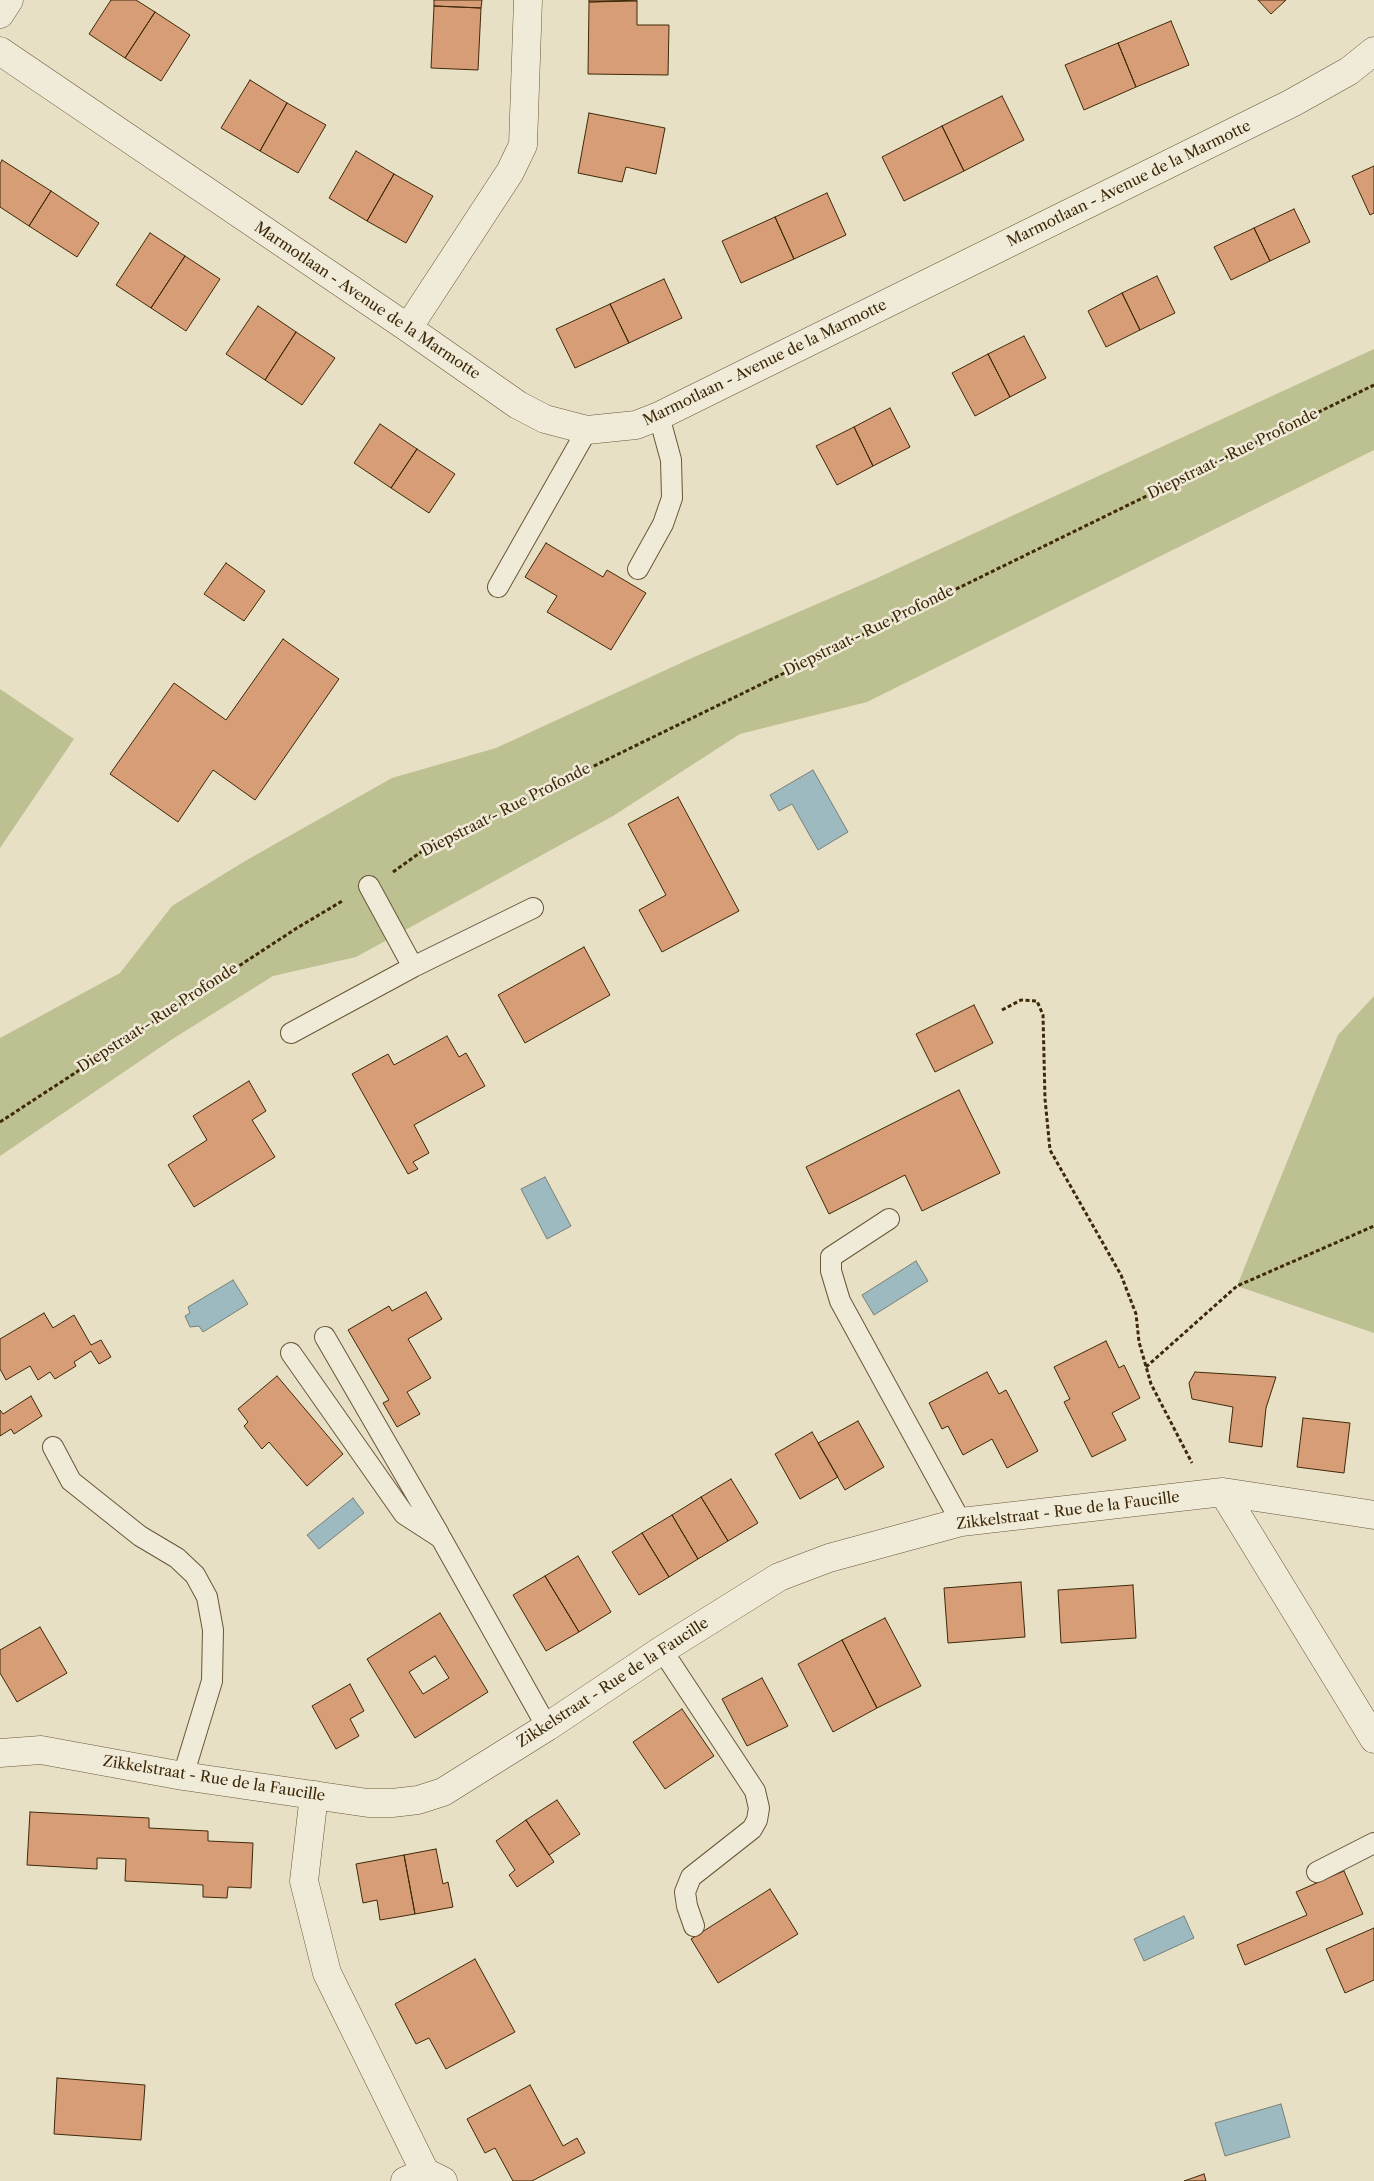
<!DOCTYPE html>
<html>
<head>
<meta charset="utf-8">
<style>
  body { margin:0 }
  canvas { display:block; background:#e8e0c5 }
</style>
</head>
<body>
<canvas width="1374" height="2181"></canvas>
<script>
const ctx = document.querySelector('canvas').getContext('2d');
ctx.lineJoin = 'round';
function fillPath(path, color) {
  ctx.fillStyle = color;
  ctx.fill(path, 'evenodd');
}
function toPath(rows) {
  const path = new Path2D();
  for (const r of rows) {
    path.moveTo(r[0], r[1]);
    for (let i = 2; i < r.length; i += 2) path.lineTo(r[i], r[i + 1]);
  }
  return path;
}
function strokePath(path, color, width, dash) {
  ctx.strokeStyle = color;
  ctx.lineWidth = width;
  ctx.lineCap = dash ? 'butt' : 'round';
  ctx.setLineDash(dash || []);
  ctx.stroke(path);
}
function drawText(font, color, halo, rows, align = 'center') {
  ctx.font = font + ' "Libre Caslon Text",serif';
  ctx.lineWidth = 5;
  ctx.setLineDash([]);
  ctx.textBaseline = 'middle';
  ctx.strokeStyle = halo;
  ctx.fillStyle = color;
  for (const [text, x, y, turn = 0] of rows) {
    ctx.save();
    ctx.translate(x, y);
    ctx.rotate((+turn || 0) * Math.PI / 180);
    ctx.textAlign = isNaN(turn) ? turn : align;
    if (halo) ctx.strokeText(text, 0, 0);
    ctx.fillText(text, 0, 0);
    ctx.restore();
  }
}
const green = toPath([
  [1374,349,1374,450,867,702,740,734,613,816,356,957,273,976,171,1040,0,1156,0,1038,120,973,172,906,245,861,392,778,496,748,694,657,875,579],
  [0,689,74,739,0,848],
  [1374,996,1374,1333,1237,1286,1338,1035]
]);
const water = toPath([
  [813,770,848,832,818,850,792,804,779,811,770,795,813,770],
  [545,1177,571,1226,547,1239,521,1189,545,1177],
  [916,1261,928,1281,874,1315,862,1295,916,1261],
  [233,1280,248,1304,203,1332,199,1326,190,1327,185,1316,190,1313,188,1307,233,1280],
  [353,1498,364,1513,319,1549,307,1535,353,1498],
  [1184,1916,1194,1938,1144,1961,1134,1939,1184,1916],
  [1281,2104,1290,2137,1225,2156,1215,2123,1281,2104]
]);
const building = toPath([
  [111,0,136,0,155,12,125,58,89,34,111,0],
  [434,0,482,0,481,8,434,6,434,0],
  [589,0,637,0,589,2,589,0],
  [1258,0,1286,0,1271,14,1258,0],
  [637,1,637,25,669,25,668,75,588,74,589,2,637,1],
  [434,6,481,8,478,70,431,68,434,6],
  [155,12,190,35,161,81,125,58,155,12],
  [1171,21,1189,65,1136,87,1118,43,1171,21],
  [1118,43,1136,87,1084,110,1065,65,1118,43],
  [250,80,287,103,260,151,221,128,250,80],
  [1002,96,1024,140,964,171,942,126,1002,96],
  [287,103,326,125,298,173,260,151,287,103],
  [589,113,665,128,656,174,626,167,622,182,578,173,589,113],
  [942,126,964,171,904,201,882,157,942,126],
  [356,151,394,174,367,221,329,198,356,151],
  [2,160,51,191,29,226,0,207,0,164,2,160],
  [1374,166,1374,213,1370,215,1352,176,1374,166],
  [394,174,433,196,406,243,367,221,394,174],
  [51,191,99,223,77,257,29,226,51,191],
  [827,193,846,235,794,259,775,217,827,193],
  [1294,209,1310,242,1270,261,1254,228,1294,209],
  [775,217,794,259,741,283,722,241,775,217],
  [1254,228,1270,261,1231,280,1214,247,1254,228],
  [150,233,185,256,151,308,116,285,150,233],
  [185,256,220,279,186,331,151,308,185,256],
  [1157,276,1175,313,1140,330,1122,293,1157,276],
  [664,279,682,318,629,343,610,304,664,279],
  [1122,293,1140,330,1106,347,1088,311,1122,293],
  [610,304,629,343,575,368,556,329,610,304],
  [258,306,296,332,265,380,226,354,258,306],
  [296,332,335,358,302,405,265,380,296,332],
  [1024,336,1046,378,1010,397,988,354,1024,336],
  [988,354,1010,397,975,416,952,373,988,354],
  [890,408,910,447,873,466,854,427,890,408],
  [380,424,417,449,391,488,354,463,380,424],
  [854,427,873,466,837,485,816,446,854,427],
  [417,449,455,474,429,513,391,488,417,449],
  [546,543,603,577,607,570,646,593,611,650,547,612,557,596,525,577,546,543],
  [226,563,265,591,244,621,204,594,226,563],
  [283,639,339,679,255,800,213,770,178,822,110,774,174,683,226,720,283,639],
  [678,797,739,911,662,952,639,910,666,895,628,824,678,797],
  [584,947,610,995,525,1043,498,995,584,947],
  [974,1005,993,1043,935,1072,916,1034,974,1005],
  [447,1036,459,1057,466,1053,485,1086,414,1125,429,1153,413,1162,418,1169,408,1174,352,1074,388,1054,394,1065,447,1036],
  [249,1081,266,1111,252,1120,275,1157,194,1207,168,1165,207,1140,193,1116,249,1081],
  [959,1090,1000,1173,922,1211,905,1175,829,1214,806,1167,959,1090],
  [426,1292,442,1319,408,1339,431,1378,407,1392,420,1414,397,1427,383,1403,389,1400,348,1330,389,1306,392,1311,426,1292],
  [44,1313,53,1328,74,1315,91,1345,101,1340,111,1357,99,1364,91,1351,74,1362,76,1366,55,1379,50,1372,38,1380,30,1366,6,1380,0,1369,0,1339,44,1313],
  [1106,1341,1119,1368,1124,1365,1140,1398,1112,1413,1126,1440,1092,1457,1064,1402,1070,1399,1054,1367,1106,1341],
  [987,1372,999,1394,1006,1390,1038,1451,1007,1468,992,1439,963,1455,948,1426,942,1429,929,1403,987,1372],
  [1195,1372,1276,1377,1266,1408,1262,1447,1229,1442,1233,1407,1192,1399,1189,1383,1195,1372],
  [277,1376,343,1454,307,1486,269,1442,262,1449,244,1426,248,1422,238,1409,277,1376],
  [31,1396,42,1416,14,1434,11,1429,0,1436,0,1410,3,1414,31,1396],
  [1303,1418,1350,1423,1344,1473,1297,1467,1303,1418],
  [858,1421,884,1467,845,1490,818,1443,858,1421],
  [812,1432,838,1477,800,1499,775,1454,812,1432],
  [731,1479,758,1523,728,1541,701,1497,731,1479],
  [701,1497,728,1541,698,1559,672,1515,701,1497],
  [672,1515,698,1559,669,1577,642,1533,672,1515],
  [642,1533,669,1577,639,1595,612,1552,642,1533],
  [578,1556,611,1612,579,1632,545,1576,578,1556],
  [545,1576,579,1632,546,1651,513,1595,545,1576],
  [1021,1582,1025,1637,948,1643,944,1588,1021,1582],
  [1133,1585,1136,1638,1061,1643,1058,1590,1133,1585],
  [440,1613,488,1692,415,1738,367,1659,440,1613],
  [435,1656,449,1678,423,1694,409,1672,435,1656],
  [885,1618,921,1686,877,1708,842,1640,885,1618],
  [40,1627,67,1673,17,1702,0,1673,0,1650,40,1627],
  [842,1640,877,1708,833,1732,798,1664,842,1640],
  [762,1678,788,1726,747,1746,722,1699,762,1678],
  [350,1684,364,1711,350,1719,359,1736,336,1749,312,1706,350,1684],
  [682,1709,714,1756,665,1789,633,1742,682,1709],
  [557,1800,580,1834,549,1855,526,1820,557,1800],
  [30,1812,149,1818,149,1828,208,1831,208,1841,253,1843,251,1888,228,1887,227,1898,203,1897,203,1885,125,1881,126,1859,97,1858,97,1869,27,1865,30,1812],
  [526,1820,554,1862,517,1887,509,1875,515,1870,496,1841,526,1820],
  [436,1849,443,1884,448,1882,453,1907,415,1914,404,1855,436,1849],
  [404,1855,415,1914,380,1920,377,1900,363,1903,356,1864,404,1855],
  [1344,1871,1363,1914,1245,1965,1237,1945,1307,1915,1296,1892,1344,1871],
  [770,1889,798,1934,718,1983,691,1939,770,1889],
  [1374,1928,1374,1980,1345,1993,1326,1949,1374,1928],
  [475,1959,515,2032,446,2069,429,2038,416,2044,395,2004,475,1959],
  [57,2078,145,2085,141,2140,54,2134,57,2078],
  [530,2085,563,2146,577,2138,585,2153,532,2181,513,2181,495,2148,485,2153,467,2119,530,2085],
  [1204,2174,1206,2181,1184,2181,1204,2174]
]);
const path = toPath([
  [393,872,428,847,1374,385],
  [1002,1010,1021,1000,1037,1001,1043,1015,1045,1099,1050,1150,1121,1275,1136,1314,1139,1342,1151,1384,1192,1463],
  [0,1122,297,928,344,900],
  [1146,1367,1237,1286,1374,1226]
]);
const service = toPath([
  [638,569,663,524,672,498,671,460,659,416],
  [498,587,587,430],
  [369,886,413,967],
  [291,1033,413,967,533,908],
  [889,1219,831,1257,831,1271,840,1301,961,1522],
  [325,1337,439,1534],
  [291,1353,404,1514,441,1538,547,1727],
  [53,1447,71,1481,140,1536,177,1558,195,1575,207,1597,213,1630,212,1681,183,1776],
  [662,1650,755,1791,759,1808,757,1820,752,1829,691,1877,685,1892,687,1906,694,1926],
  [1317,1872,1374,1843]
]);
const minor = toPath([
  [0,14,9,0],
  [0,51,408,328,518,405,545,419,587,430,636,425,659,416,1292,103,1349,71,1374,51],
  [408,328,510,172,523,145,528,0],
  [1223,1492,1374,1739],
  [0,1753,41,1750,183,1776,368,1803,392,1803,418,1800,443,1792,547,1727,662,1650,779,1577,829,1558,961,1522,1223,1492,1374,1515],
  [314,1795,304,1881,327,1973,425,2172],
  [405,2181,425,2172,443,2181]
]);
const streetNames = [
  ["Marmotlaan - Avenue de la Marmotte",1129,184,-26],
  ["Marmotlaan - Avenue de la Marmotte",367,301,34],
  ["Marmotlaan - Avenue de la Marmotte",765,363,-26],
  ["Diepstraat - Rue Profonde",1233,454,-26],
  ["Diepstraat - Rue Profonde",869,631,-26],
  ["Diepstraat - Rue Profonde",506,810,-27],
  ["Diepstraat - Rue Profonde",158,1018,-33],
  ["Zikkelstraat - Rue de la Faucille",1068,1511,-7],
  ["Zikkelstraat - Rue de la Faucille",613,1683,-33],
  ["Zikkelstraat - Rue de la Faucille",214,1779,9]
];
fillPath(green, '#bdc090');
fillPath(water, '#9dbac0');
strokePath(water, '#778077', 1);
fillPath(building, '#d79d76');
strokePath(building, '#3e2909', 1);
strokePath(service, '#685738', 22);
strokePath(minor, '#685738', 29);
strokePath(path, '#3e2909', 3, [4, 2.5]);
strokePath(service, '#f0ebd9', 20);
strokePath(minor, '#f0ebd9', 28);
drawText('15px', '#3e2909', '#f0ebd9', streetNames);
</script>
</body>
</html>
